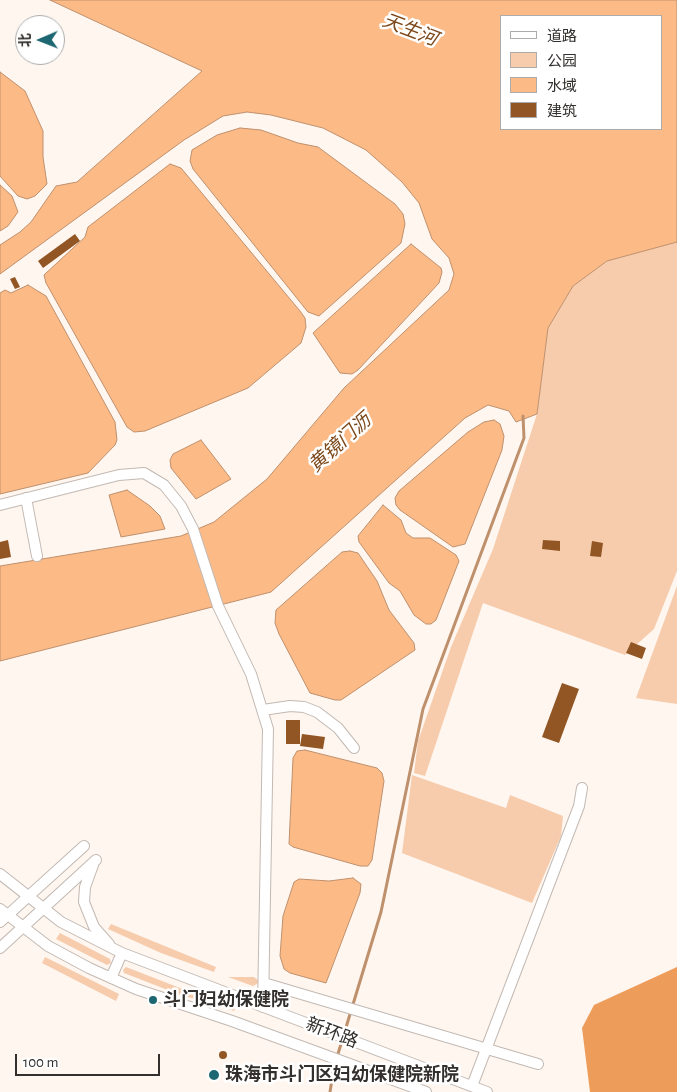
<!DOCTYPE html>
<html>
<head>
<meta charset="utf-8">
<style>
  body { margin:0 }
  #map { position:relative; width:677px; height:1092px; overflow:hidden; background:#fff6f0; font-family:"Alegreya Sans","Noto Sans SC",sans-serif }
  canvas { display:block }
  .legend { position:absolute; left:500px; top:15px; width:162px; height:115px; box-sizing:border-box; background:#fff; border:1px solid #adacab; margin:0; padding:6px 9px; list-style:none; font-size:15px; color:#322f2d }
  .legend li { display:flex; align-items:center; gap:10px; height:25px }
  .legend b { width:25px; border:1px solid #adacab }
  .north { position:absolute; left:15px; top:15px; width:50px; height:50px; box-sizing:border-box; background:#fff; border:1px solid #adacab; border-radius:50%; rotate:269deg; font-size:14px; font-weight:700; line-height:20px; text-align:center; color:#322f2d }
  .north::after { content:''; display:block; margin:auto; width:18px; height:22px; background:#1c6771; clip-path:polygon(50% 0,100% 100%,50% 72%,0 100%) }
  .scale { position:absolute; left:15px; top:1054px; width:145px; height:22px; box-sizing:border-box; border:2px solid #322f2d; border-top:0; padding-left:6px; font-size:15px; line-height:18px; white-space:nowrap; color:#322f2d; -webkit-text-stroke:4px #fff; paint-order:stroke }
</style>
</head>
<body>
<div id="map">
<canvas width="677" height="1092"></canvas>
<ul class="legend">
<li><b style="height:6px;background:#fff"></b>道路</li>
<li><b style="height:14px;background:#f6ccad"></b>公园</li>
<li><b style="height:14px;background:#fcba87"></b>水域</li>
<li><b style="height:14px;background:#915623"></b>建筑</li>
</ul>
<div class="north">北</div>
<div class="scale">100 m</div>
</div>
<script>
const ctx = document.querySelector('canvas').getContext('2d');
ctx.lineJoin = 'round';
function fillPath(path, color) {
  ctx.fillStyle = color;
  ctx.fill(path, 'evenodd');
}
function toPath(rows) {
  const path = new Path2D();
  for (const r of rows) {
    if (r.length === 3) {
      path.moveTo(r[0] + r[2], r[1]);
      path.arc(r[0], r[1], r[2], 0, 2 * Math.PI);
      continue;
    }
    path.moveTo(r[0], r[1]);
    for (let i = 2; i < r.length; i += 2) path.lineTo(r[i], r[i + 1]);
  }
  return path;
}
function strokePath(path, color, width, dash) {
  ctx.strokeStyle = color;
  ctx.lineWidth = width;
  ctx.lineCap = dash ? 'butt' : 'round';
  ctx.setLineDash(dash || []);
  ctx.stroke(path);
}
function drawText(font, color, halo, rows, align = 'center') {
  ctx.font = font + ' "Alegreya Sans","Noto Sans SC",sans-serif';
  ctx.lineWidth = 5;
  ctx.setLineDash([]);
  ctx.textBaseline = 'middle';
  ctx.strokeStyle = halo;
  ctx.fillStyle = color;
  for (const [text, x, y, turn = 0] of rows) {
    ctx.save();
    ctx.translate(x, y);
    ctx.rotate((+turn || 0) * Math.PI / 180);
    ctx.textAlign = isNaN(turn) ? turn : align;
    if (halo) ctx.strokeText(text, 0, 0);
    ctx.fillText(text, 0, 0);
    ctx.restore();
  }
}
const green = toPath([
  [677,242,677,571,654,629,625,655,483,603,425,776,414,773,418,741,451,647,493,549,537,414,548,328,573,286,607,261],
  [677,586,677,704,636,698],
  [412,775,506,808,510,795,563,816,561,836,532,903,402,853],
  [111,924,216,967,214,972,161,953,108,929],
  [60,933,110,959,111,963,107,965,56,939],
  [45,957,119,994,116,1001,42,963],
  [126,967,180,988,236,1005,234,1011,178,994,124,973,123,970],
  [228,977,254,977,260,982,253,986]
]);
const forest = toPath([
  [677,967,677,1092,590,1092,582,1028,594,1005]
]);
const water = toPath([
  [50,0,677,0,677,242,607,261,573,286,548,328,537,414,516,422,509,411,488,405,465,418,271,592,0,661,0,566,181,536,214,522,267,479,344,388,449,290,454,274,449,258,432,239,419,203,402,182,366,150,323,128,271,115,247,112,223,116,184,140,0,274,0,245,20,232,31,222,56,186,77,182,202,71,50,0],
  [501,16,661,16,661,129,501,129,501,16],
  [0,72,25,91,43,131,43,157,47,184,35,196,27,199,18,196,0,176,0,72],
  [240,128,261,130,298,143,318,147,395,204,403,214,405,224,401,243,319,316,308,312,193,169,190,161,192,150,217,135,240,128],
  [170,164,181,168,300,311,305,318,306,327,301,343,248,388,145,431,134,432,127,427,46,283,44,275,85,237,88,227,170,164],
  [0,185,12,196,18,212,8,226,0,231,0,185],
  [411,244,441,268,442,272,439,283,358,370,352,374,340,373,313,333,411,244],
  [28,285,46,296,115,422,117,440,115,445,88,473,0,494,0,293,5,290,11,293,28,285],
  [494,420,500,424,504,436,502,450,465,544,453,547,400,510,396,505,395,498,399,491,468,432,484,422,494,420],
  [201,440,231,479,196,499,171,468,170,460,173,454,201,440],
  [127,490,150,506,160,516,165,529,121,537,109,495,127,490],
  [383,505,401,520,406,533,413,538,430,538,456,555,459,561,436,620,431,624,426,624,414,615,400,591,389,583,359,542,358,536,383,505],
  [350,551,358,553,377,581,389,610,414,643,415,650,341,700,335,700,310,693,279,634,275,623,276,610,342,552,350,551],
  [305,750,377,768,382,773,384,781,372,860,368,866,360,866,293,847,289,844,293,758,297,751,305,750],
  [353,878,361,884,360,893,326,983,290,973,284,969,280,956,283,916,294,882,299,879,329,881,353,878]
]);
const stream = toPath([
  [330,1092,334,1067,381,912,423,709,524,438,523,416]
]);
const building = toPath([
  [75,234,80,241,43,268,38,261],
  [15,277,20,287,15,289,10,279],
  [8,540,11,557,0,559,0,542],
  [543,540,560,541,560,551,542,549],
  [592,541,603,543,601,557,590,556],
  [631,642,646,648,642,659,626,653],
  [562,683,579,689,559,743,542,737],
  [286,720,300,720,300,744,286,744],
  [302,734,325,737,323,749,300,746],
  [223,1055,4]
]);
const minor = toPath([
  [26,498,37,556],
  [0,505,119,475,144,473,164,485,181,506,193,529,218,606,251,674,268,729,263,1007],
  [263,710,290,706,304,707,317,712,338,728,354,748],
  [93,865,85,887,84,902,94,927,109,944],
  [0,874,61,922,122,953,487,1092],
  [0,909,48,946,89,968,136,989,232,1021,426,1092],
  [0,922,84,846],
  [0,948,96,860],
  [111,978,122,953],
  [264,983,538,1064],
  [472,1086,579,806,582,788]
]);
const markers = [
  [153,1000,5,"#1c6771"],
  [214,1075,6,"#1c6771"]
];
const poiNames = [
  ["斗门妇幼保健院",163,1000],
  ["珠海市斗门区妇幼保健院新院",225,1075]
];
const streetNames = [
  ["新环路",332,1033,21]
];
const waterNames = [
  ["天生河",410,30,21],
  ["黄镜门沥",340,443,-42]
];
fillPath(green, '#f6ccad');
fillPath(forest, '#ed9c5a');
fillPath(water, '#fcba87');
strokePath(water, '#bf906c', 1);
strokePath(stream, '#bf906c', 3);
fillPath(building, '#915623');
strokePath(minor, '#c2b9b3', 12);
strokePath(minor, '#fff', 10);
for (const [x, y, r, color] of markers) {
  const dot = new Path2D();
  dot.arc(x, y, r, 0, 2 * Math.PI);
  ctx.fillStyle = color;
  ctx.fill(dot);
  strokePath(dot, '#fff', 2);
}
drawText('bold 18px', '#322f2d', '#fff', poiNames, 'left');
drawText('18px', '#322f2d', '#fff', streetNames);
drawText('italic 19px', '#7d4819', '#fff', waterNames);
</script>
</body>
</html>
